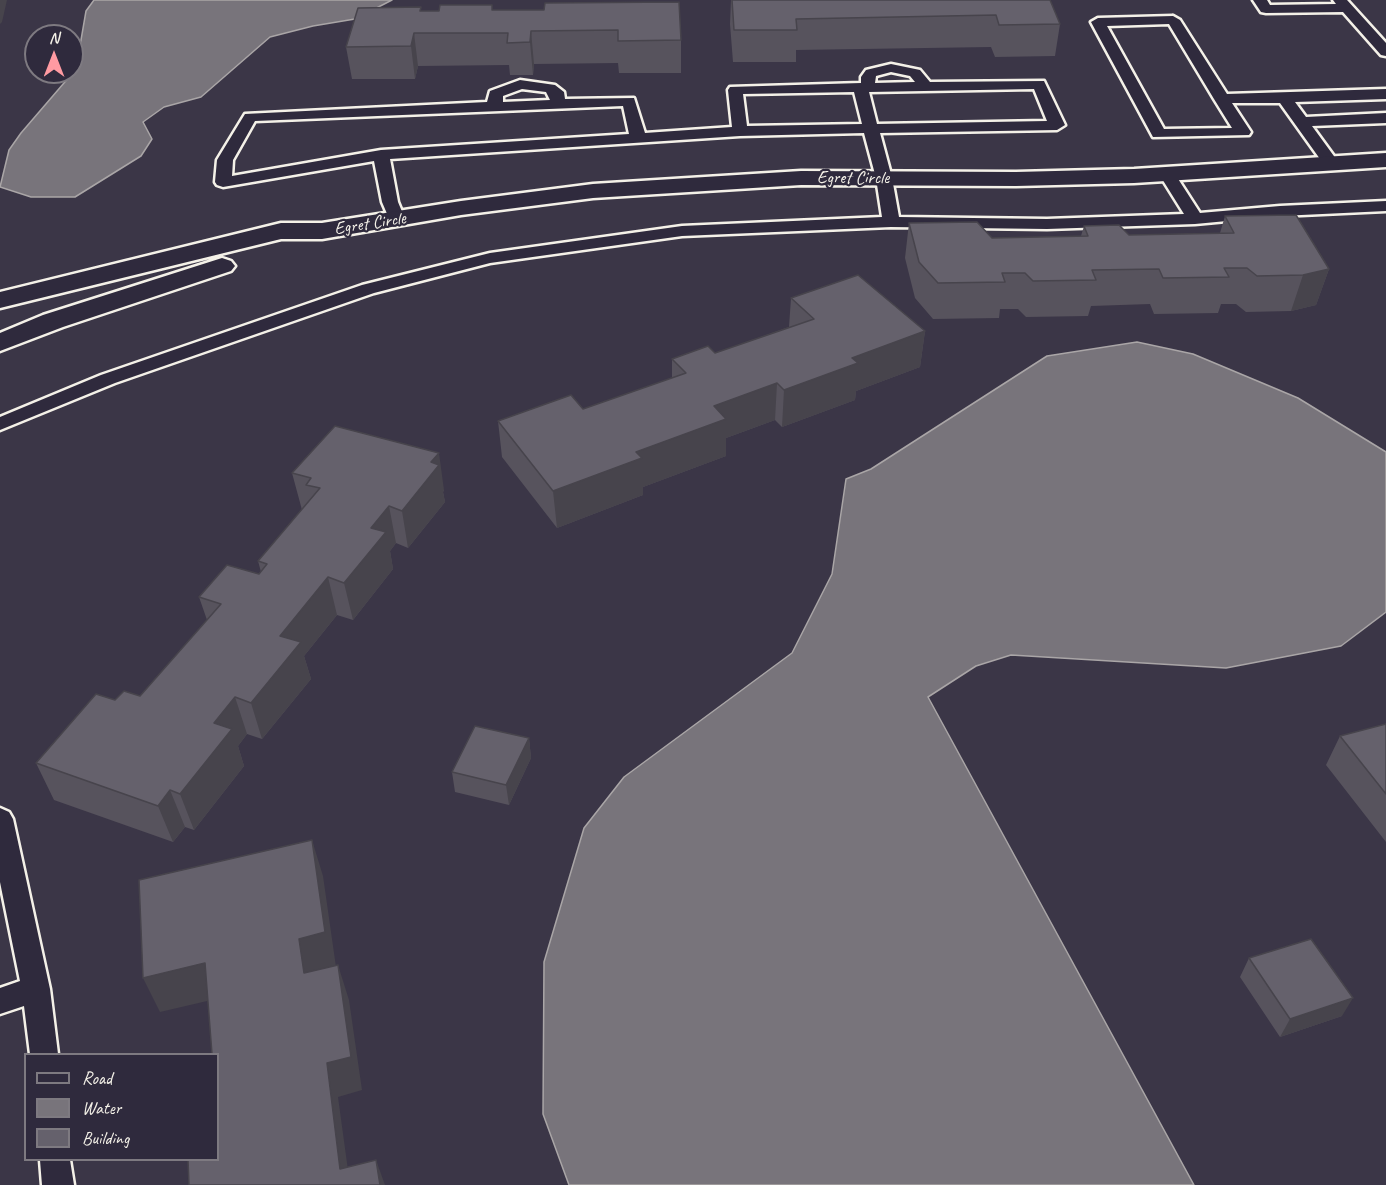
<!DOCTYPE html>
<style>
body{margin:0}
#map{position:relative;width:1386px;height:1185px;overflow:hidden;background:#3b3647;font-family:Caveat,sans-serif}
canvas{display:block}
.legend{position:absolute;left:24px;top:1053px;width:195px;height:108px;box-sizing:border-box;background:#2f2a3d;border:2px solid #7e7a81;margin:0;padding:8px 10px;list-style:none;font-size:18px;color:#f4f1e8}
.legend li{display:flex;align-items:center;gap:12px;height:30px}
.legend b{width:30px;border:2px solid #7e7a81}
.north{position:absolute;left:24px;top:24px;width:60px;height:60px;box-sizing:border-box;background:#2f2a3d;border:2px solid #7e7a81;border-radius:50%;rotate:0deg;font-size:16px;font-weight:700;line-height:24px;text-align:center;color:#f4f1e8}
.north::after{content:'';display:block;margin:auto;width:21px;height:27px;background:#ff9aa2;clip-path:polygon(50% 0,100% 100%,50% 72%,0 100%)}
</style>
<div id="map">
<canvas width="1386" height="1185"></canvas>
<ul class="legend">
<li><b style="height:8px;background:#2f2a3d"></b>Road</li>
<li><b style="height:16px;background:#78747b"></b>Water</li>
<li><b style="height:16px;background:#65616c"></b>Building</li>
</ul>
<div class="north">N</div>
</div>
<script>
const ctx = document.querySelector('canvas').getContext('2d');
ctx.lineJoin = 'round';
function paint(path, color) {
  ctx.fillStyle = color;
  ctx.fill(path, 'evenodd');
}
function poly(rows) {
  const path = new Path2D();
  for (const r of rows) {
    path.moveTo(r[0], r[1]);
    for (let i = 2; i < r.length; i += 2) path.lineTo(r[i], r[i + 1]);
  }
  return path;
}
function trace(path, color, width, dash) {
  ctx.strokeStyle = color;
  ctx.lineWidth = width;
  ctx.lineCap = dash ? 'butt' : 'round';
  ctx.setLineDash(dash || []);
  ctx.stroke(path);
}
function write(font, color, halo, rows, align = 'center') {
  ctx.font = font + ' Caveat,sans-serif';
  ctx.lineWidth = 4.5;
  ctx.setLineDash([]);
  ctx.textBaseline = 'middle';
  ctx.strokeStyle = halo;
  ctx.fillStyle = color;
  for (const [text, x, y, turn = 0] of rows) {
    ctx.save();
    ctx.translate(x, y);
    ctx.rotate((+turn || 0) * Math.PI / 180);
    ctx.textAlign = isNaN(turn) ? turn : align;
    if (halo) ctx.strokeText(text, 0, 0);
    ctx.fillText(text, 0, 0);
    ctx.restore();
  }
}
const water = poly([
 [94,0,392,0,355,19,313,26,270,37,201,97,164,107,143,122,152,139,141,156,75,197,31,197,0,187,9,150,21,133,76,69,86,11,94,0],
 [1137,342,1193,354,1298,398,1386,452,1386,612,1341,646,1226,668,1011,655,976,666,928,697,1194,1185,569,1185,543,1114,544,962,584,828,624,777,792,653,832,574,846,479,871,469,1047,356,1137,342]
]);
const service = poly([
 [1253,0,1267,0,1270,5,1336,4,1333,0,1347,0,1386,43,1386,56,1381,55,1343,12,1266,13,1261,12,1253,0],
 [1173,16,1180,20,1227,94,1386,89,1386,99,1295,102,1306,117,1386,113,1386,123,1312,126,1339,163,1331,168,1325,166,1280,103,1232,103,1251,132,1249,135,1153,137,1091,22,1098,18,1173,16],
 [1169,24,1214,99,1232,128,1164,129,1107,26,1169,24],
 [891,64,920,70,930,82,1044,81,1065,125,1057,130,880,133,892,178,899,217,1047,219,1184,214,1159,174,1167,169,1173,171,1200,213,1280,206,1386,201,1386,211,1280,216,1195,224,1047,229,891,227,682,236,490,263,374,293,115,383,0,430,0,417,101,375,362,285,490,253,682,226,882,217,876,178,864,133,740,136,390,159,398,202,405,219,397,224,391,223,382,202,374,161,223,187,217,185,215,182,217,160,245,114,487,102,490,91,520,80,555,85,564,92,565,99,634,98,645,133,732,127,728,90,730,87,861,83,861,77,866,70,891,64],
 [891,72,910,76,915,82,875,83,876,76,891,72],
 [522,89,546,92,550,100,503,102,503,96,522,89],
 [1034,89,1047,121,877,124,869,92,1034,89],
 [854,92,862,124,747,126,743,94,854,92],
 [623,106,629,134,381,150,232,176,233,160,255,121,623,106],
 [0,808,9,812,13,819,50,989,58,1054,30,1054,24,1006,0,1014,0,988,20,981,0,882,0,808],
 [40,1160,70,1160,74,1185,42,1185,40,1160]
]);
const minor = poly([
 [1386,153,1386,167,1134,183,1016,186,801,185,593,198,461,215,322,239,281,239,0,308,0,292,281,223,322,223,461,201,593,184,801,171,1016,172,1134,169,1386,153],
 [222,258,231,261,235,266,231,271,63,327,0,351,0,333,43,315,222,258]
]);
const wall = poly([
 [731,0,1050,0,1060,24,1055,56,995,57,991,47,796,50,796,62,733,62,730,24],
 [493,10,681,40,681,73,619,73,618,63,534,64,533,75,510,75,509,65,418,66,415,79,352,79,346,47,421,11],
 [1225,216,1329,269,1316,305,1291,311,1246,312,1236,304,1221,304,1218,313,1154,314,1150,304,1091,306,1088,316,1026,317,1018,309,1000,309,999,318,933,319,915,298,905,258,909,223,992,238,1081,236,1084,226,1129,235,1220,233],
 [791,298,925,331,920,367,856,391,855,400,782,427,775,420,726,438,726,456,643,487,643,495,557,528,502,457,498,421,583,409,672,378,672,359,715,353,789,327],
 [292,473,444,490,443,492,445,502,408,548,396,543,390,551,393,569,353,620,337,615,304,656,311,679,262,739,247,734,238,746,244,766,194,830,185,827,173,842,54,800,36,763,115,700,140,696,207,620,199,597,259,574,261,572,258,561,302,510],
 [1386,724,1386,842,1326,765,1340,736],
 [529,738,531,758,509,805,455,792,452,772],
 [1249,958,1342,1016,1280,1037,1240,977]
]);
const shadedWall = poly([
 [0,0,7,0,2,22,0,24],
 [531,31,534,64,533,75,530,42],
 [414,33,418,66,415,79,411,46],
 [1329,269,1316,305,1291,311,1303,275],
 [925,331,920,367,856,391,855,400,782,427,784,390,852,358],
 [777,383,775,420,726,438,726,456,643,487,643,495,557,528,553,491,636,452,714,406],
 [439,453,444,490,443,492,445,502,408,548,402,511,431,462],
 [389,506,396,543,390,551,393,569,353,620,344,583,371,528],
 [328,577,337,615,304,656,311,679,262,739,251,703,280,636],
 [235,697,247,734,238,746,244,766,194,830,180,794,214,723],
 [529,738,531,758,509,805,506,785],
 [170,790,185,827,173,842,158,806],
 [312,840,323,876,336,967,304,973,299,939],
 [205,963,220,998,160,1012,143,978],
 [338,965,349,1000,362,1090,338,1097,350,1185,340,1169,327,1063],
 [1353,998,1342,1016,1280,1037,1290,1019],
 [376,1160,385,1185,380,1185]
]);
const building = poly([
 [732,0,1050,0,1060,24,999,25,996,15,796,19,797,30,734,30,732,0],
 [679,2,681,40,618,41,618,30,531,31,530,42,507,43,508,33,414,33,411,46,346,47,358,8,421,7,420,11,439,11,440,5,492,5,492,10,544,10,545,3,679,2],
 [1296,215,1329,269,1303,275,1257,276,1247,268,1224,268,1229,277,1163,278,1159,269,1092,270,1096,280,1033,281,1025,273,1002,273,1005,282,938,283,919,262,909,223,977,222,992,238,1088,236,1084,226,1119,225,1129,235,1234,233,1225,216,1296,215],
 [858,275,925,331,852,358,858,363,784,390,777,383,714,406,726,419,636,452,642,458,553,491,498,421,571,395,583,409,686,373,672,359,708,346,715,353,814,319,791,298,858,275],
 [335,426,439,453,431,462,439,465,402,511,389,506,371,528,386,532,344,583,328,577,280,636,301,642,251,703,235,697,214,723,232,729,180,794,170,790,158,806,36,763,96,694,115,700,124,691,140,696,221,604,199,597,227,565,259,574,267,564,258,561,320,488,306,485,311,478,292,473,335,426],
 [1386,724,1386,794,1340,736,1386,724],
 [475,726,529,738,506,785,452,772,475,726],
 [312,840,325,932,299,939,304,973,338,965,351,1057,327,1063,340,1169,376,1160,380,1185,189,1185,188,1160,218,1160,218,1054,212,1054,205,963,143,978,139,880,312,840],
 [1311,939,1353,998,1290,1019,1249,958,1311,939]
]);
const farStreetnames = [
 ["Egret Circle",853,178],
 ["Egret Circle",370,224,-9]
];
paint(water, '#78747b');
trace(water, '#aaa6a7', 1.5);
trace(service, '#f4f1e8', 5);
trace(minor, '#f4f1e8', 5);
paint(service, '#2f2a3d');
paint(minor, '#2f2a3d');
paint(wall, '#57535d');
paint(shadedWall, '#47444c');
paint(building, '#65616c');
trace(building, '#47444c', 1.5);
write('18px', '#f4f1e8', '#2f2a3d', farStreetnames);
</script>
